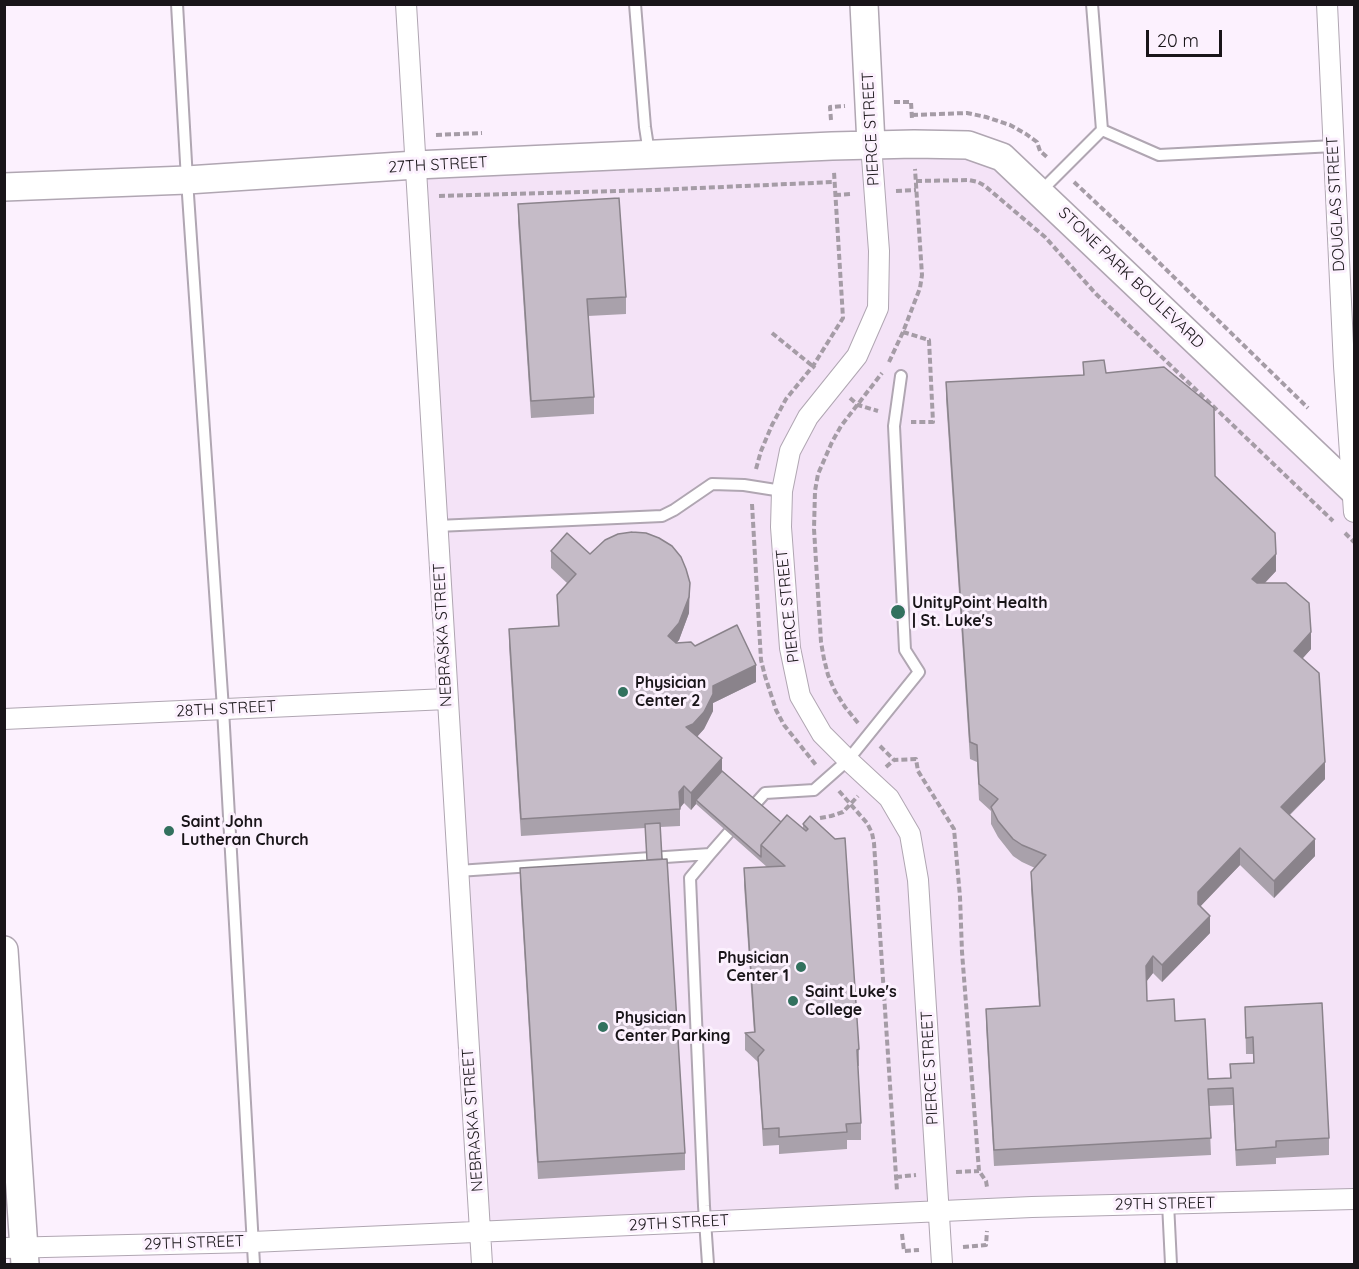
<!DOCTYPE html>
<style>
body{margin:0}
#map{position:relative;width:1359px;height:1269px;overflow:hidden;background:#fcf1fe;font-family:Quicksand,sans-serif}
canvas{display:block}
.frame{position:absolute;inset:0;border:6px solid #191519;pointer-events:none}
.scale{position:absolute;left:1146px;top:30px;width:76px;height:27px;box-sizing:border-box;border:3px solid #191519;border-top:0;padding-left:8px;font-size:18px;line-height:21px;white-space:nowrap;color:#191519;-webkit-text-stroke:4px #fcf1fe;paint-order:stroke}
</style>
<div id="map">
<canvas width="1359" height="1269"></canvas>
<div class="frame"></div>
<div class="scale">20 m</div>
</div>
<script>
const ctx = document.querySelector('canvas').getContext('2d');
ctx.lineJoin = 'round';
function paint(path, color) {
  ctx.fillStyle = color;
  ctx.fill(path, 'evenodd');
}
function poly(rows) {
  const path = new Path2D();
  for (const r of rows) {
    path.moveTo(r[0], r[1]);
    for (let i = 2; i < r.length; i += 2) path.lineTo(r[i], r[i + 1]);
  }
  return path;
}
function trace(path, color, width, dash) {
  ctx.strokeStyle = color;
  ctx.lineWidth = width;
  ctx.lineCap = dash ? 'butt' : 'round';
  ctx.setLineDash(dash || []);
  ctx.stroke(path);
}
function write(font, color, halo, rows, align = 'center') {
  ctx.font = font + ' Quicksand,sans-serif';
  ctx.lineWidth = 6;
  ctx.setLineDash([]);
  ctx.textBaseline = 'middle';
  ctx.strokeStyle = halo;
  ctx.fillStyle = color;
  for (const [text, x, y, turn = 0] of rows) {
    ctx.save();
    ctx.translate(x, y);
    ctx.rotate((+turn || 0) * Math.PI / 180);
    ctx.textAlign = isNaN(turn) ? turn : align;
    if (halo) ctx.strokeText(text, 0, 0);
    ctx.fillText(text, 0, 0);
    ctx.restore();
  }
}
const built = poly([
 [650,155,1002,157,1354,491,1354,1199,480,1232,416,165]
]);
const path = poly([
 [894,102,911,102,912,119],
 [912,115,967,113,986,117,1010,125,1026,134,1037,142,1040,151,1048,158],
 [831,120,830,107,845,106],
 [436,135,482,133],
 [916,181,969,180,978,182,985,186,1045,237,1096,294,1333,521],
 [1074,182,1141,245,1308,408],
 [896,191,916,190],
 [835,195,852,194],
 [439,196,654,190,834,182],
 [903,332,929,340,933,422,911,422],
 [772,333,815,368],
 [889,362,903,332,920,288,922,275,915,169],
 [850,398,858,405,878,411],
 [756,469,761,451,772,425,786,399,813,366,843,318,834,172],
 [752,504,760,643,761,660,765,676,776,710,784,725,816,765],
 [1345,533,1354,542],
 [858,723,845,707,835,691,828,675,824,659,821,642,814,529,815,491,818,474,832,442,841,426,882,373],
 [880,746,894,760],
 [886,767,894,760,916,759,918,771,954,829,960,897,962,952,979,1171,986,1181,987,1187],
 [839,791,867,823,872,833,874,843,897,1191],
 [820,818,831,816,843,812,858,796],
 [956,1172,979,1171],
 [896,1177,916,1175],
 [902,1234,904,1251,919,1250],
 [963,1247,986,1245,987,1231]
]);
const service = poly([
 [177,4,187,180,223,709,254,1264],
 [635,4,645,127,649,153],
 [1102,130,1159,155,1334,146],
 [1041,191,1102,130,1092,4],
 [437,526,662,516,674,510,712,484,744,485,782,491],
 [748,812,765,793,814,790,848,760,919,672,905,650,894,426,901,376],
 [458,871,710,854],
 [1168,1203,1171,1264],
 [708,1264,704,1206,690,878,710,854,737,823]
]);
const minor = poly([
 [406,4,482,1264],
 [1327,4,1344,366,1354,512],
 [871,144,879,251,878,308,857,356,808,417,790,451,782,491,781,527,790,648,800,696,822,734,848,760,889,798,910,834,918,880,942,1264],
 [4,719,447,699],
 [4,1248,252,1242,1032,1207,1354,1199]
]);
const secondary = poly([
 [864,4,871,144],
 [4,187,187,180,416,165,832,146,914,144,968,145,1002,157,1354,491],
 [4,950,25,1264]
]);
const wall = poly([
 [518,204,626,297,626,314,588,316,594,397,594,414,531,418,518,221],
 [1083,362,1106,373,1215,476,1276,571,1265,583,1311,649,1302,659,1325,779,1290,815,1315,856,1274,898,1240,865,1200,906,1210,933,1162,982,1153,973,1146,982,1147,1001,1175,1021,1208,1079,1230,1078,1230,1064,1253,1063,1253,1054,1246,1054,1245,1007,1329,1138,1329,1155,1276,1158,1276,1164,1236,1166,1233,1105,1209,1106,1211,1155,994,1166,986,1026,986,1009,1039,1006,1031,889,1031,872,1035,868,1022,862,1013,856,998,837,991,824,991,811,979,800,977,762,970,759,946,399,946,382,1083,375],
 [551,551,590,554,689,613,679,640,676,643,695,646,756,682,713,703,713,711,704,729,697,737,722,771,781,822,803,829,803,824,810,816,859,1049,859,1066,858,1066,861,1123,861,1140,847,1140,847,1149,779,1154,779,1145,763,1146,758,1062,745,1050,745,1033,754,1033,744,885,744,868,767,867,696,804,691,810,684,803,680,808,680,826,660,827,685,1153,685,1170,538,1179,520,884,520,868,647,860,645,828,521,836,509,646,509,629,558,626,557,595,567,583,551,568]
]);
const shadedWall = poly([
 [1276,554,1276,571,1252,596,1252,579],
 [690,583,689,613,679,640,668,653,668,636],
 [1311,632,1311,649,1294,668,1294,651],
 [756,665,756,682,713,703,713,711,704,729,693,741,686,727,713,686],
 [722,758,722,775,696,800,696,804,691,810,691,793],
 [1325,762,1325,779,1281,823,1281,807],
 [684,786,684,803,679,809,679,792],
 [1315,839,1315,856,1274,898,1274,881],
 [1240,848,1240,865,1198,909,1198,892],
 [1210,916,1210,933,1162,982,1162,965],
 [1153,956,1153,973,1146,982,1146,966]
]);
const building = poly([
 [619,198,626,297,587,299,594,397,531,401,518,204,619,198],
 [1104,360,1106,373,1164,367,1214,408,1215,476,1275,533,1276,554,1252,579,1257,583,1286,583,1309,603,1311,632,1294,651,1319,673,1325,762,1281,807,1315,839,1274,881,1240,848,1198,892,1198,904,1210,916,1162,965,1153,956,1146,966,1147,1001,1174,999,1175,1021,1205,1019,1208,1079,1231,1078,1230,1064,1254,1063,1253,1037,1246,1038,1245,1007,1322,1003,1329,1138,1276,1141,1276,1147,1236,1150,1233,1088,1208,1089,1211,1138,994,1150,986,1009,1040,1006,1031,872,1046,855,1022,845,1013,839,998,821,991,807,998,799,979,784,977,745,970,742,946,382,1084,375,1083,362,1104,360],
 [632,532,646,533,659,538,672,546,681,557,686,569,690,583,689,597,679,623,668,636,676,643,691,642,695,646,737,625,756,665,713,686,713,694,704,712,693,724,686,727,722,758,691,793,684,786,679,792,680,809,521,819,509,629,559,626,557,595,576,574,551,551,567,533,590,554,605,540,618,534,632,532],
 [722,771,781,822,761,845,761,857,696,800,722,771],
 [787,815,806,831,808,829,803,824,810,816,835,839,845,838,859,1049,857,1050,861,1123,846,1124,847,1132,779,1137,779,1128,763,1129,758,1057,764,1050,745,1033,755,1032,744,868,785,866,761,845,787,815],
 [660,823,662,859,647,860,645,824,660,823],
 [667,859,685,1153,538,1162,520,868,667,859]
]);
const markers = [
 [898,612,8,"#32715e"],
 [623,692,6,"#32715e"],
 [169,831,6,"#32715e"],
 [801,967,6,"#32715e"],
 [793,1001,6,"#32715e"],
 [603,1027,6,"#32715e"]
];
const streetNames = [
 ["PIERCE STREET",871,129,-93],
 ["27TH STREET",438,165,-3],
 ["DOUGLAS STREET",1336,204,-93],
 ["STONE PARK BOULEVARD",1131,278,44],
 ["PIERCE STREET",788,606,-96],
 ["NEBRASKA STREET",443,635,-93],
 ["28TH STREET",226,709,-3],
 ["PIERCE STREET",930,1068,-93],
 ["NEBRASKA STREET",473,1120,-94],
 ["29TH STREET",1165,1204,-1],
 ["29TH STREET",679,1223,-3],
 ["29TH STREET",194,1243,-2]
];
const poiNames = [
 ["UnityPoint Health",912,603],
 ["| St. Luke's",912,621],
 ["Physician",635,683],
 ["Center 2",635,701],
 ["Saint John",181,822],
 ["Lutheran Church",181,840],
 ["Physician",789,958,"right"],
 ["Center 1",789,976,"right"],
 ["Saint Luke's",805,992],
 ["College",805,1010],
 ["Physician",615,1018],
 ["Center Parking",615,1036]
];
paint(built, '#f4e3f7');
trace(service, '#b0a6b2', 14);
trace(minor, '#b0a6b2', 22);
trace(secondary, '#b0a6b2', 30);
trace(path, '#a59ca6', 4, [6, 3]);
trace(service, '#fff', 10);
trace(minor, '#fff', 20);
trace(secondary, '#fff', 27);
paint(wall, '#a9a1ab');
paint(shadedWall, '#8a838b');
paint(building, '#c5bbc7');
trace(building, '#8a838b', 1.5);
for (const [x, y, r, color] of markers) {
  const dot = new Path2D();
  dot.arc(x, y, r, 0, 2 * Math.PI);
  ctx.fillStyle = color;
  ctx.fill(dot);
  trace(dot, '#fcf1fe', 2);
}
write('16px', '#191519', '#fcf1fe', streetNames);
write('bold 16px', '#191519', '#fcf1fe', poiNames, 'left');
</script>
